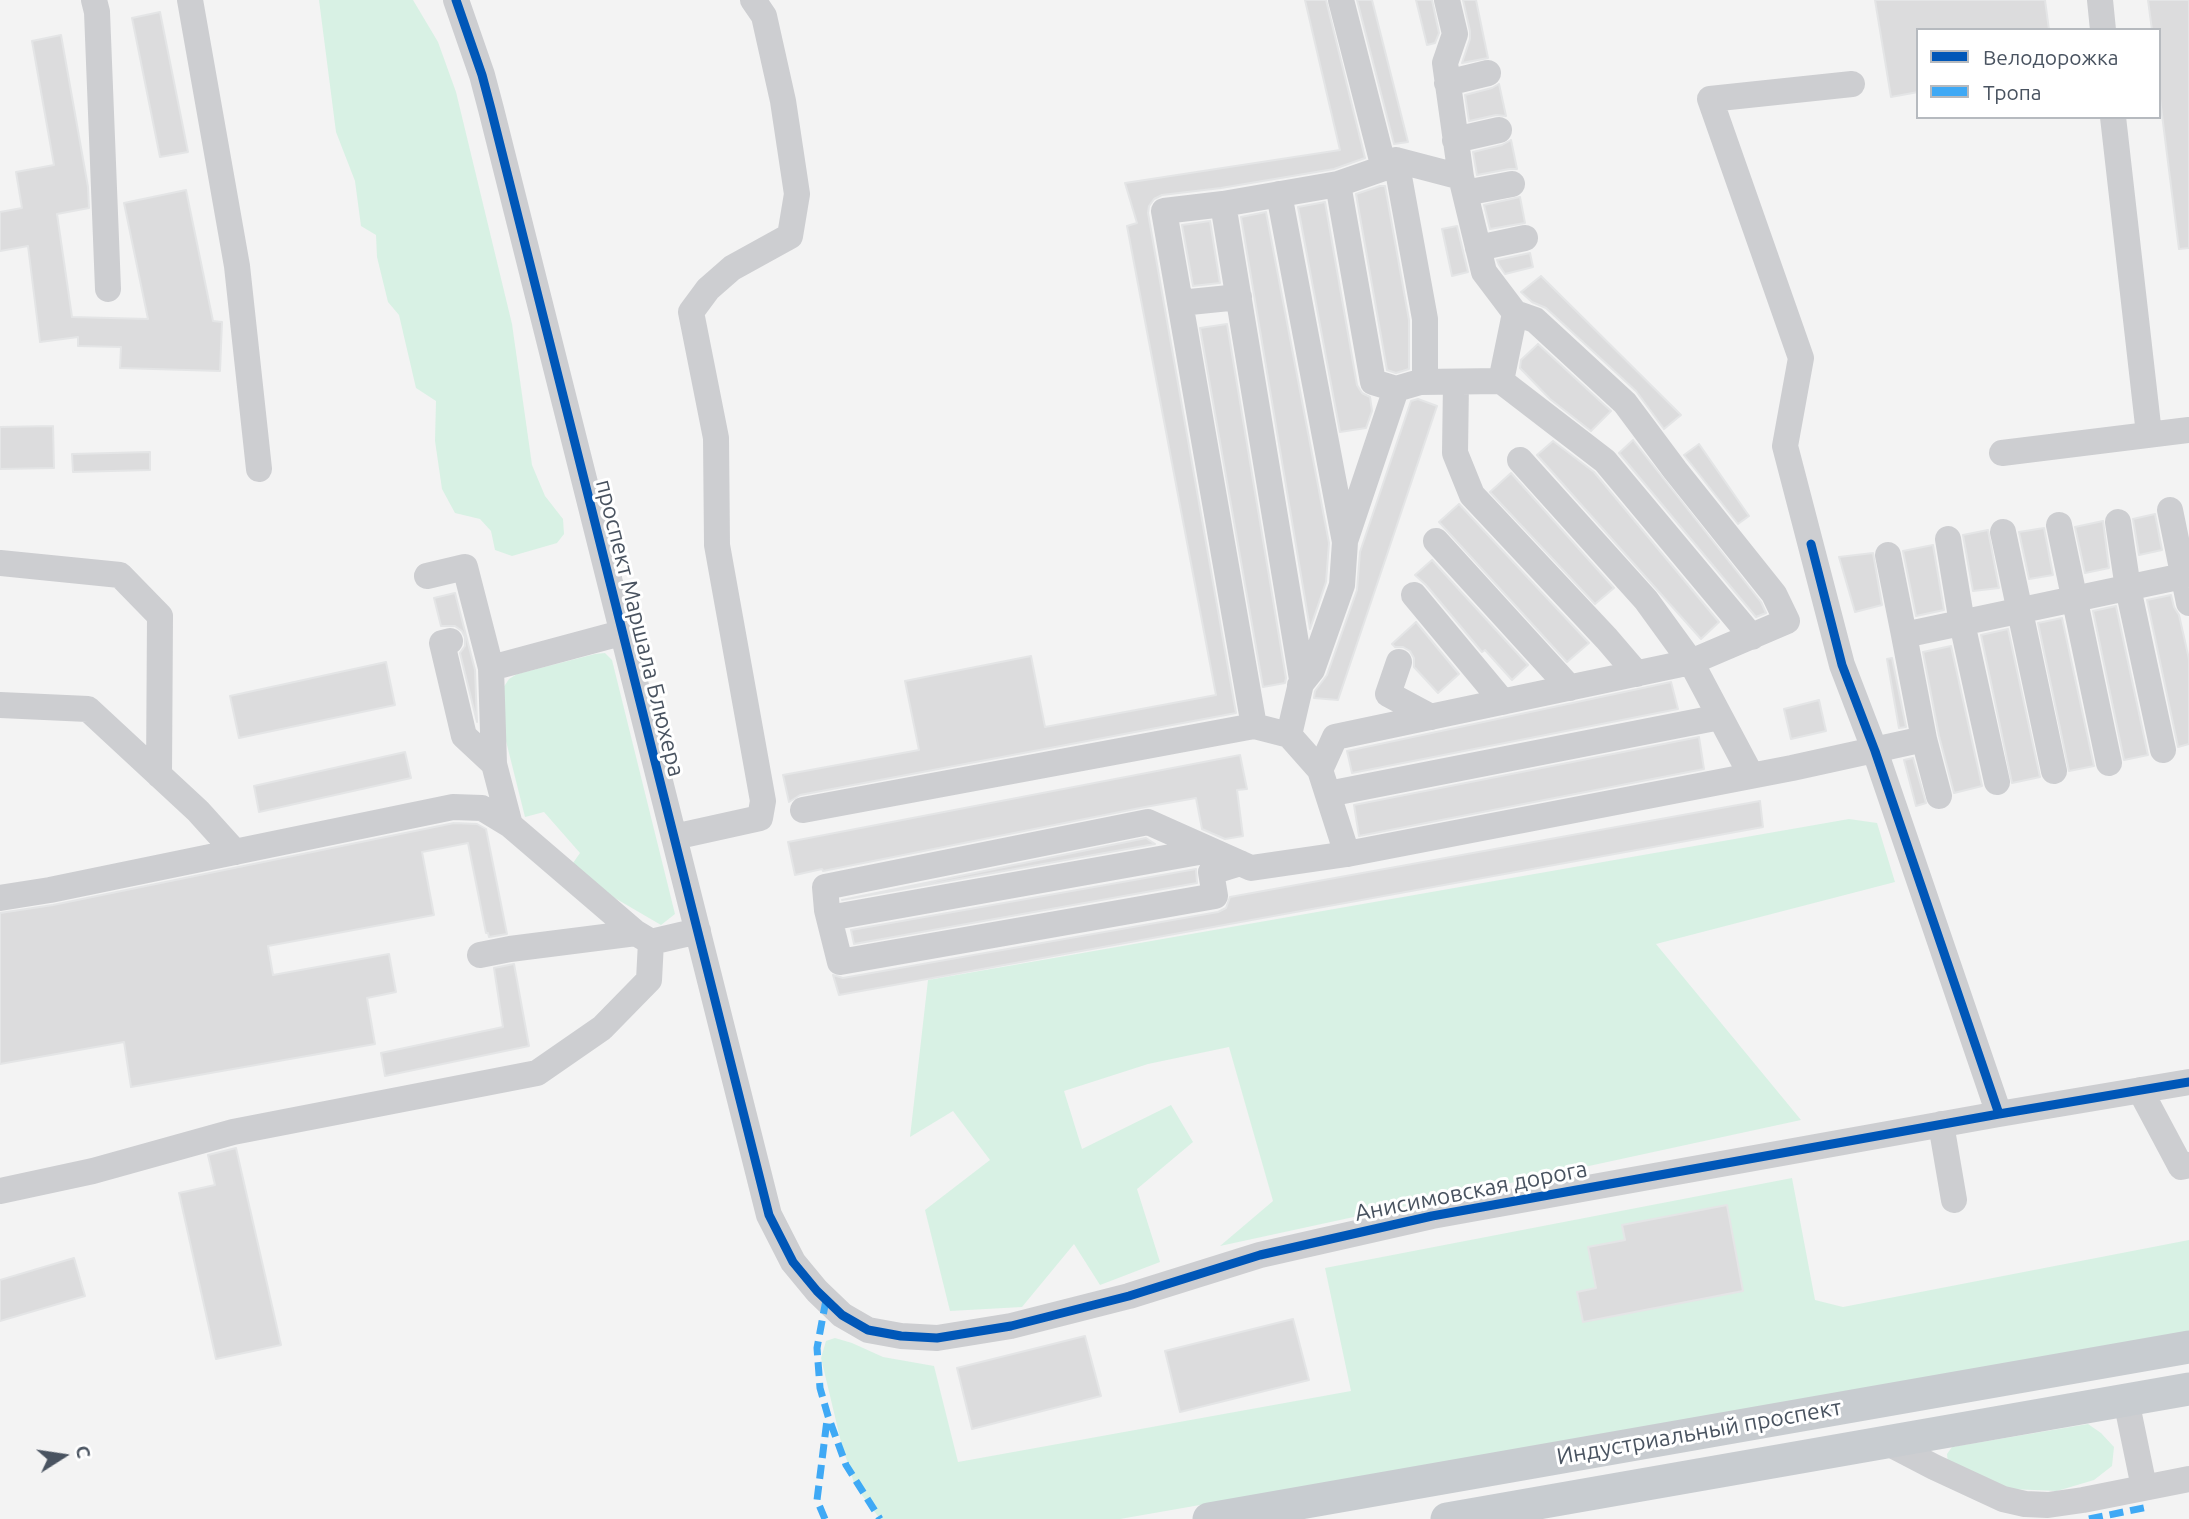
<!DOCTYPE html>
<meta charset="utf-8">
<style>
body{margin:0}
#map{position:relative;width:2189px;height:1519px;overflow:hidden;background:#f3f3f3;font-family:Ubuntu,sans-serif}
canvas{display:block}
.legend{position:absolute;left:1916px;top:28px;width:245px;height:91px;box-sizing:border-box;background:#fff;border:2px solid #b6babf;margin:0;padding:9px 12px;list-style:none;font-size:21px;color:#495360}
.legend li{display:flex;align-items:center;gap:14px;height:35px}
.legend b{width:35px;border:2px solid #b6babf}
.north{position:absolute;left:28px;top:1421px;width:70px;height:70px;-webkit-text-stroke:5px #fff;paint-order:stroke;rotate:78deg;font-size:19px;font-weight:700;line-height:28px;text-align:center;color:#495360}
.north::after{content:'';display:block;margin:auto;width:24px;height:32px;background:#495360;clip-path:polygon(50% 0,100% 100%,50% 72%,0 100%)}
</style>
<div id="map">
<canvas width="2189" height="1519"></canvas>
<ul class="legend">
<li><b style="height:9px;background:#0057b8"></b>Велодорожка</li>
<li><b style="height:9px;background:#3fa9f5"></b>Тропа</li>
</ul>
<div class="north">С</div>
</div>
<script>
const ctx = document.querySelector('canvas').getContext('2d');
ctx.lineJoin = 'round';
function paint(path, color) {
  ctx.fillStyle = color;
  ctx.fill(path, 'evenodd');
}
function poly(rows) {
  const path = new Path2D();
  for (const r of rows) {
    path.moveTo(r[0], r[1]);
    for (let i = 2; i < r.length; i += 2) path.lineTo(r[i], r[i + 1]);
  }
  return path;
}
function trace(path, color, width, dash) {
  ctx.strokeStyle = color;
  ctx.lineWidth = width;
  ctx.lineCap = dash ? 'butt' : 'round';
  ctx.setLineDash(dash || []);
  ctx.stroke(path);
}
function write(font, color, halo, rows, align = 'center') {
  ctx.font = font + ' Ubuntu,sans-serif';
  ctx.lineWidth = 6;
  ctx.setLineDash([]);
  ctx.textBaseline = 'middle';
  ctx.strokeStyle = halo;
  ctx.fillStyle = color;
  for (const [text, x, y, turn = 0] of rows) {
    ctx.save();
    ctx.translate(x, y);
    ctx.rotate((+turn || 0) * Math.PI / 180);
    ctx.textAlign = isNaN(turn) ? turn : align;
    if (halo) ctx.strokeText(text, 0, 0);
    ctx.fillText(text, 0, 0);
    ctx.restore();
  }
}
const green = poly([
 [319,0,413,0,438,42,456,92,512,324,532,465,545,496,563,519,564,534,557,543,512,556,495,550,491,531,480,519,455,513,442,489,435,441,436,401,416,388,399,315,388,302,377,257,376,235,361,226,355,181,336,132],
 [605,653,612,660,675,914,661,925,613,897,573,863,580,853,544,812,525,817,502,725,503,688,509,679,517,674,595,654],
 [1849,819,1877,823,1895,882,1656,944,1801,1120,1220,1246,1273,1201,1229,1047,1148,1064,1064,1091,1082,1149,1171,1105,1193,1142,1137,1189,1160,1262,1100,1285,1074,1244,1022,1307,950,1311,925,1210,990,1160,953,1111,910,1137,928,980],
 [1792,1178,1815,1300,1843,1307,2189,1240,2189,1332,1120,1519,880,1519,855,1486,841,1442,821,1358,826,1341,835,1338,852,1343,883,1357,934,1366,958,1462,1351,1391,1325,1268],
 [2088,1424,2101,1433,2114,1447,2112,1466,2094,1480,2057,1491,2011,1489,1948,1464,1947,1454,1952,1447]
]);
const building = poly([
 [1305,0,1326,0,1365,158,1334,169,1221,188,1162,195,1154,199,1149,206,1148,213,1236,713,800,795,789,802,783,775,919,750,905,681,1031,656,1045,727,1216,695,1127,226,1137,223,1125,183,1340,150,1305,0],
 [1357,0,1372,0,1408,142,1394,144,1357,0],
 [1416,0,1432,0,1439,33,1435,43,1427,45,1416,0],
 [1463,0,1476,0,1488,58,1462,63,1470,39,1470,31,1463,0],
 [1875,0,2045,0,2049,30,1918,30,1918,92,1891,97,1875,0],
 [2148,0,2189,0,2189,248,2179,249,2159,91,2159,30,2152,30,2148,0],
 [160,12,188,152,160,157,132,18,160,12],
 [61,35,88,187,89,208,57,214,72,317,148,319,124,203,186,190,213,321,222,322,220,371,120,368,121,347,78,346,78,337,40,342,28,246,0,251,0,212,22,208,16,172,54,165,32,41,61,35],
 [1499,84,1506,116,1496,115,1469,121,1465,95,1492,88,1499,84],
 [1511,140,1517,169,1509,169,1477,175,1473,152,1502,145,1511,140],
 [1380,186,1385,186,1409,320,1409,369,1396,373,1387,370,1356,194,1380,186],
 [1520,197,1525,223,1490,229,1484,205,1520,197],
 [1325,202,1357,385,1362,393,1370,397,1372,411,1366,428,1340,432,1298,207,1325,202],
 [1266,212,1329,543,1326,582,1310,629,1241,217,1266,212],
 [1210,221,1220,283,1193,286,1182,225,1210,221],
 [1457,226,1468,272,1452,276,1442,229,1457,226],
 [1530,253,1533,267,1505,274,1499,265,1497,260,1530,253],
 [1541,276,1681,415,1664,429,1636,391,1546,308,1532,302,1521,292,1541,276],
 [1227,324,1286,678,1285,683,1263,687,1200,328,1227,324],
 [1538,344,1611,411,1591,431,1550,399,1520,368,1521,360,1538,344],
 [1418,399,1437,406,1338,700,1314,698,1315,691,1327,675,1357,590,1360,552,1411,401,1418,399],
 [53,426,54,468,0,469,0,427,53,426],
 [1633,440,1761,602,1766,613,1756,617,1619,453,1633,440],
 [1553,441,1594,472,1719,622,1701,639,1537,455,1553,441],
 [1699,444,1749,516,1738,524,1684,455,1699,444],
 [150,452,150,470,73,472,72,454,150,452],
 [1511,473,1614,588,1595,604,1490,492,1511,473],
 [1459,504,1589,643,1567,662,1439,522,1459,504],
 [2155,514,2162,550,2139,555,2133,519,2155,514],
 [2103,521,2109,568,2085,573,2075,527,2103,521],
 [2044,528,2053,575,2029,579,2019,532,2044,528],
 [1988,530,1999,588,1973,591,1963,535,1988,530],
 [1933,545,1944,610,1916,616,1903,551,1933,545],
 [1873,553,1882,605,1855,612,1839,557,1873,553],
 [1432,560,1528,665,1512,680,1485,650,1482,652,1426,585,1415,575,1432,560],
 [455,593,475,670,477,722,460,653,465,646,465,637,462,631,455,626,441,626,434,598,455,593],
 [2171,595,2174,607,2179,615,2189,659,2189,744,2178,747,2147,600,2171,595],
 [2116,606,2148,755,2124,760,2093,611,2116,606],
 [2062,618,2094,766,2069,771,2038,623,2062,618],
 [1416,622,1459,674,1438,693,1414,667,1414,658,1410,651,1403,647,1395,647,1392,644,1416,622],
 [2008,629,2040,777,2012,783,1981,635,2008,629],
 [1951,646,1982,786,1954,793,1939,736,1923,652,1951,646],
 [1892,658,1906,727,1899,728,1887,659,1892,658],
 [386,662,395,705,239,738,230,696,386,662],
 [1671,682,1678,709,1352,773,1347,751,1671,682],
 [1819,700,1826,731,1791,739,1784,709,1819,700],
 [1699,737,1704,769,1359,836,1354,805,1699,737],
 [405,752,411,778,259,812,254,786,405,752],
 [1240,755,1247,789,1237,790,1243,836,1225,839,1202,829,1196,798,1145,807,823,871,822,869,795,875,788,842,1240,755],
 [1913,758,1926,803,1916,806,1904,760,1913,758],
 [1760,801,1763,827,839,995,833,975,843,978,1218,912,1226,908,1230,897,1760,801],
 [454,823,477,824,486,829,507,934,489,937,488,933,486,933,468,843,422,852,434,915,268,946,273,975,389,954,396,992,367,998,375,1044,131,1087,124,1042,0,1064,0,913,53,905,454,823],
 [1146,838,1155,844,842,900,1146,838],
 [1196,869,1197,883,854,944,851,930,1196,869],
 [514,964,529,1046,385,1076,381,1053,503,1027,494,968,514,964],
 [236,1148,281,1345,216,1359,179,1193,215,1185,208,1155,236,1148],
 [1727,1205,1743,1291,1583,1322,1577,1292,1596,1288,1588,1247,1625,1240,1622,1225,1727,1205],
 [74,1258,85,1296,0,1321,0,1280,74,1258],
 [1293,1319,1309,1380,1180,1412,1165,1351,1293,1319],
 [1085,1336,1101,1396,972,1429,957,1368,1085,1336]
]);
const minor = poly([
 [94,0,97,12,108,289],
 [190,0,237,266,259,469],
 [456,0,482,75,491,109,769,1215,793,1262,817,1291,842,1315,868,1330,901,1336,937,1338,1011,1326,1129,1296,1260,1255,1432,1216,1999,1114,2189,1082],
 [1447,0,1455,34,1445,63,1461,177,1484,272,1515,313],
 [2100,0,2103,30],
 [1447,83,1488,73],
 [1852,84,1710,99,1801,358,1785,446,1842,665,1875,751,1999,1114],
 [2113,117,2149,434],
 [1455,140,1499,130],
 [1396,160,1425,319,1425,382],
 [1384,168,1396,160,1461,177],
 [1338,184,1384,168,1341,0],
 [1465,193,1512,184],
 [1279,194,1345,542,1342,585,1312,670,1300,685],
 [1223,204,1338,184,1373,382,1396,389,1420,382,1501,381,1605,461,1752,637],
 [1478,248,1525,238],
 [1180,303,1239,297],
 [1501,381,1515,313,1535,320,1625,403,1675,470,1774,594,1787,621,1691,662,1646,600,1520,460],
 [1456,382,1455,453,1472,495,1607,639,1637,674],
 [2002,453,2189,430],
 [2170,510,2189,603],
 [2118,522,2128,588,2163,750],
 [2059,525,2109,763],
 [2003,532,2054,771],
 [1346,538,1396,389],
 [1948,539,1962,623,1997,782],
 [1436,541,1570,688],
 [1888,555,1904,635],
 [0,563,120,575,160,616,159,775],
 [427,576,465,567,491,668],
 [1414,595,1503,702],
 [450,641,442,643,464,736,494,764],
 [1399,662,1388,694,1431,717],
 [0,705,88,709,198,811,235,852],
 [1289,735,1254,726,1164,211,1223,204,1302,679,1289,735,1320,770,1347,854],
 [1320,770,1335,737,1691,662,1751,775],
 [1328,794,1720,717],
 [1939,796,1924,739,1904,635,2183,576],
 [803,810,1254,726],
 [510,825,494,764,491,668,621,633],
 [674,837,760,818,763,801,717,545,716,438,691,312,708,289,732,268,790,236,797,194,783,101,764,16,753,0],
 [1240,863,1211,872,1215,896,840,962,827,910,825,887,1148,822,1251,868,1347,854,1792,768,1924,739],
 [0,898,50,890,453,807,482,808,510,825,636,933,651,942,698,931],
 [829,918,1210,850],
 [480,955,510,949,636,933],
 [2140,1090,2181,1167,2189,1165],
 [1941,1124,1954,1200],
 [0,1191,93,1171,233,1132,537,1073,602,1028,649,980,651,942],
 [2126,1400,2144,1487],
 [1886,1442,1934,1467,2003,1499,2025,1504,2048,1505,2083,1500,2189,1479]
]);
const major = poly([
 [1209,1519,2189,1347],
 [1447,1519,2189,1389]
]);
const quiet = poly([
 [826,1300,817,1348,820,1388,828,1416,846,1465,880,1519],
 [825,1519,817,1500,827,1420],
 [2089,1519,2148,1507]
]);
const cycleway = poly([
 [456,0,482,75,491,109,769,1215,793,1262,817,1291,842,1315,868,1330,901,1336,937,1338,1011,1326,1129,1296,1260,1255,1432,1216,1999,1114,2189,1082],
 [1811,544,1842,665,1875,751,1999,1114]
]);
const streetNames = [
 ["проспект Маршала Блюхера",640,628,76],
 ["Анисимовская дорога",1471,1191,-11],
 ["Индустриальный проспект",1699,1432,-10]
];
paint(green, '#d8f1e4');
paint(building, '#dcdcdd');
trace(building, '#e4e5e6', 2);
trace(minor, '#cdced1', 26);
trace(major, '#c8ccd0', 33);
trace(quiet, '#3fa9f5', 7, [14, 7]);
trace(cycleway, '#0057b8', 9);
write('23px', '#495360', '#fff', streetNames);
</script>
